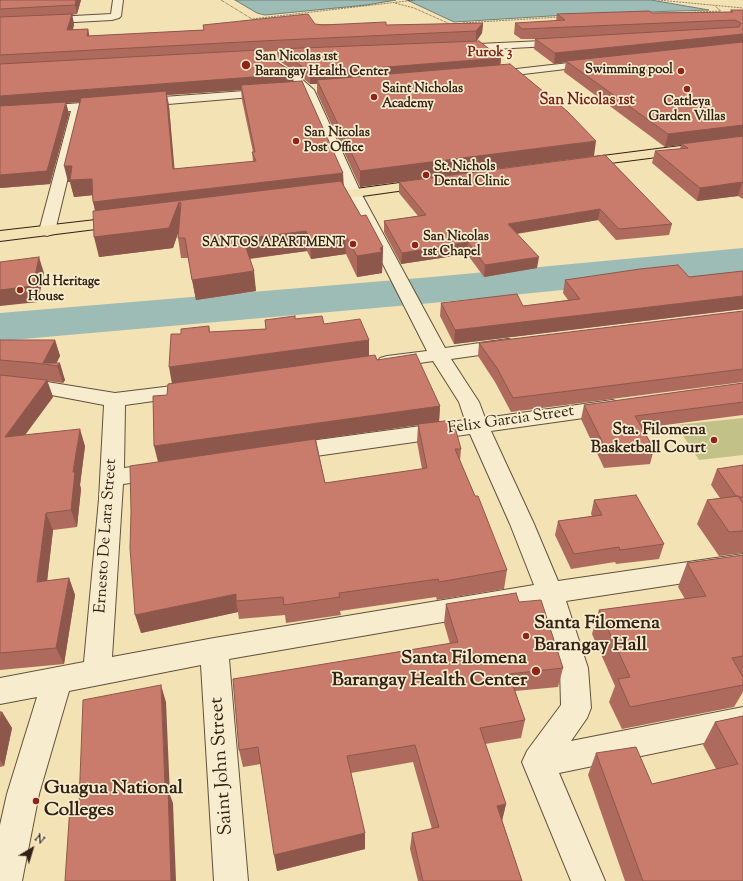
<!DOCTYPE html>
<style>
body{margin:0}
#map{position:relative;width:743px;height:881px;overflow:hidden;background:#f3e2b4;font-family:"Sorts Mill Goudy",serif}
canvas{display:block}
.north{position:absolute;left:12px;top:829px;width:40px;height:40px;-webkit-text-stroke:3px #f7ecce;paint-order:stroke;rotate:38deg;font-size:11px;font-weight:700;line-height:16px;text-align:center;color:#322114}
.north::after{content:'';display:block;margin:auto;width:14px;height:18px;background:#322114;clip-path:polygon(50% 0,100% 100%,50% 72%,0 100%)}
</style>
<div id="map">
<canvas width="743" height="881"></canvas>
<div class="north">N</div>
</div>
<script>
const ctx = document.querySelector('canvas').getContext('2d');
ctx.lineJoin = 'round';
function paint(path, color) {
  ctx.fillStyle = color;
  ctx.fill(path, 'evenodd');
}
function poly(rows) {
  const path = new Path2D();
  for (const r of rows) {
    path.moveTo(r[0], r[1]);
    for (let i = 2; i < r.length; i += 2) path.lineTo(r[i], r[i + 1]);
  }
  return path;
}
function trace(path, color, width, dash) {
  ctx.strokeStyle = color;
  ctx.lineWidth = width;
  ctx.lineCap = dash ? 'butt' : 'round';
  ctx.setLineDash(dash || []);
  ctx.stroke(path);
}
function write(font, color, halo, rows, align = 'center') {
  ctx.font = font + ' "Sorts Mill Goudy",serif';
  ctx.lineWidth = 3.5;
  ctx.setLineDash([]);
  ctx.textBaseline = 'middle';
  ctx.strokeStyle = halo;
  ctx.fillStyle = color;
  for (const [text, x, y, turn = 0] of rows) {
    ctx.save();
    ctx.translate(x, y);
    ctx.rotate((+turn || 0) * Math.PI / 180);
    ctx.textAlign = isNaN(turn) ? turn : align;
    if (halo) ctx.strokeText(text, 0, 0);
    ctx.fillText(text, 0, 0);
    ctx.restore();
  }
}
const green = poly([
 [743,418,743,455,699,460,676,425]
]);
const water = poly([
 [235,0,396,0,366,5,265,15,257,13,235,0],
 [407,0,651,0,709,10,582,14,454,22,407,0]
]);
const river = poly([
 [743,248,743,272,432,303,0,341,0,313,432,277,743,248]
]);
const path = poly([
 [221,0,252,19,415,0],
 [658,0,743,8],
 [395,3,414,8,450,24],
 [673,13,721,11,715,6],
 [463,23,560,17]
]);
const minor = poly([
 [113,0,123,0,121,16,119,18,112,20,0,26,0,20,111,14,113,0],
 [564,40,568,41,569,43,568,45,457,51,452,48,457,45,564,40],
 [269,58,296,74,314,90,361,193,445,348,508,339,515,341,518,345,515,349,508,351,451,359,479,402,485,418,612,400,619,402,623,407,619,412,612,414,491,431,534,524,558,581,743,554,743,574,566,601,588,668,591,708,587,718,571,741,743,707,743,735,559,773,605,881,571,881,522,762,527,751,561,705,560,668,541,605,229,659,248,881,214,881,201,665,69,691,39,794,22,881,0,881,0,825,7,794,37,697,0,704,0,678,84,662,99,499,104,405,41,393,0,390,0,378,41,381,115,393,197,383,204,384,207,389,204,394,197,395,125,405,124,468,161,463,169,465,172,471,169,477,161,479,123,484,112,657,214,638,534,585,510,524,470,434,288,460,280,457,277,452,280,447,288,444,465,420,459,402,433,361,387,368,380,366,377,362,380,358,387,356,427,351,347,193,303,92,288,78,265,63,264,61,265,59,269,58],
 [595,60,599,61,600,63,599,65,490,78,484,75,490,72,595,60],
 [272,89,276,91,278,93,276,95,84,111,55,231,53,234,47,236,41,234,39,231,71,111,0,117,0,109,272,89]
]);
const major = poly([
 [743,138,743,146,579,167,574,166,572,163,574,160,579,159,743,138],
 [429,179,434,180,436,183,434,186,319,202,314,201,312,198,314,195,319,194,429,179],
 [122,217,128,219,130,222,128,225,0,241,0,231,122,217]
]);
const wall = poly([
 [0,0,81,0,77,14,72,15,74,24,73,30,88,29,89,36,315,24,386,25,483,23,482,33,476,41,501,58,500,65,594,156,360,187,317,93,317,84,310,84,297,73,278,60,277,51,261,52,293,81,343,173,343,185,361,216,383,247,382,273,357,277,346,254,311,259,307,251,250,259,256,291,196,300,188,258,181,258,178,238,178,232,173,248,99,257,95,211,92,195,74,197,70,182,68,182,80,102,66,103,69,114,50,184,0,188],
 [241,90,242,100,253,152,252,152,253,162,174,169,169,106,167,95],
 [731,10,743,10,743,199,738,196,697,201,652,163,655,151,680,149,681,145,665,147,564,72,566,62,554,64,534,49,535,39,521,39,514,34,515,23,556,21,557,14,730,12],
 [605,155,672,224,669,235,616,240,598,220,517,234,537,268,484,277,467,254,401,264,384,232,384,221,418,216,399,193,399,182],
 [743,271,743,309,454,344,440,316,441,303,523,306,568,300,563,293,565,280,689,277],
 [743,311,743,382,511,412,495,382,478,356,479,343],
 [295,319,324,324,369,340,369,356,377,360,440,406,439,422,461,449,460,461,507,570,504,589,437,600,436,597,340,611,341,615,286,623,285,615,239,619,238,612,141,633,183,458,167,395,172,383,181,334,209,326,210,332,266,329,265,320],
 [418,425,417,442,422,469,325,483,316,439],
 [0,340,55,340,60,356,56,363,65,380,63,383,47,381,53,397,25,435,85,446,80,485,81,489,77,527,53,530,47,581,69,578,75,595,64,664,0,670],
 [743,383,743,415,642,428,654,449,650,464,604,468,581,419,584,405],
 [743,465,743,553,719,556,697,524,707,500,720,498,711,485,717,469],
 [594,500,664,544,659,559,616,564,615,562,571,569,555,535,558,521,592,516,591,514],
 [743,555,743,692,734,707,622,729,609,702,615,686,592,634,599,610,685,599,678,587,687,563],
 [519,602,563,668,558,687,515,691,525,720,521,738,485,744,506,804,502,820,522,881,418,881,410,849,412,833,432,829,413,762,351,773,365,849,277,871,261,764,243,767,239,750,450,644,444,623,446,604],
 [0,712,2,712,12,728,4,766,0,767],
 [743,716,743,881,625,881,588,775,596,753,652,784,716,769,703,745,715,722]
]);
const shadedWall = poly([
 [76,0,81,0,77,14,75,5],
 [72,14,74,24,70,40,67,30],
 [483,23,482,33,476,42,476,31],
 [88,29,90,39,87,36],
 [743,34,743,44,566,61,566,62,554,64,555,53],
 [501,58,500,70,317,80,317,84,310,84,310,73],
 [293,74,294,86,241,85,241,90,167,95,169,106,176,185,173,169,167,95,66,103,69,114,50,184,0,188,0,96],
 [743,125,743,137,681,144,681,145,665,147,668,134],
 [596,141,594,156,360,187,360,171],
 [64,166,72,166,92,179,96,195,74,197,70,182,68,182],
 [343,173,344,189,181,203,179,202,182,222,173,248,99,257,94,237,97,218,93,202],
 [742,182,738,196,697,201,700,188],
 [600,209,598,220,507,235,508,224],
 [306,231,307,251,245,259,243,239],
 [345,234,346,254,311,259,310,239],
 [468,242,467,254,401,264,402,253],
 [383,247,382,273,357,277,357,256,380,248],
 [39,257,44,273,38,302,0,306,0,290],
 [539,257,537,268,484,277,485,265],
 [254,271,256,291,196,300,192,280],
 [743,296,743,309,454,344,455,330],
 [55,340,60,356,55,366,43,363],
 [369,340,369,356,172,384,169,367],
 [60,363,65,380,63,383,57,366],
 [47,380,53,397,11,454,5,437],
 [440,406,439,422,158,462,154,446],
 [80,429,85,446,80,485,81,489,77,527,71,510,73,472],
 [46,513,53,530,45,599,37,582],
 [69,578,75,595,64,664,56,648],
 [236,594,236,601,238,612,141,633,135,615],
 [161,685,166,702,170,795,173,803,176,881,171,881,165,788],
 [2,712,12,728,4,766,0,760,0,723],
 [506,804,502,821,497,806],
 [365,833,365,849,277,871,274,855]
]);
const building = poly([
 [0,0,76,0,75,5,0,9,0,0],
 [731,10,743,10,743,34,555,53,535,39,739,27,741,23,735,20,522,29,515,23,565,20,557,14,649,11,652,13,733,12,731,10],
 [72,14,67,30,88,29,87,36,204,30,203,25,308,14,315,24,323,25,386,22,386,25,483,23,476,31,261,41,0,55,0,17,72,14],
 [479,41,501,58,310,73,296,62,277,49,479,41],
 [743,42,743,125,668,134,566,61,743,42],
 [259,50,286,68,293,74,0,96,0,64,259,50],
 [510,64,567,111,596,141,360,171,317,80,510,64],
 [302,81,343,173,93,202,92,179,70,180,72,166,64,166,81,98,166,91,173,169,256,161,252,152,255,152,241,85,302,81],
 [66,102,47,171,0,175,0,106,66,102],
 [743,136,743,183,742,182,700,188,655,151,688,148,681,144,743,136],
 [605,155,672,224,619,229,600,209,508,224,539,257,485,265,468,242,402,253,384,221,426,215,399,182,605,155],
 [341,181,361,216,366,215,383,247,380,248,382,252,357,256,345,234,310,239,306,231,243,239,254,271,192,280,185,238,178,238,181,203,179,202,169,228,94,237,93,211,341,181],
 [39,257,33,286,0,290,0,262,39,257],
 [678,265,689,277,743,271,743,296,455,330,441,303,517,294,523,306,580,299,565,280,640,269,678,265],
 [743,311,743,369,513,398,497,368,479,343,743,311],
 [295,316,295,319,322,316,324,324,360,319,369,340,169,367,171,334,181,334,181,329,209,326,209,332,266,329,265,320,295,316],
 [0,340,55,340,43,363,60,363,57,366,36,363,0,360,0,340],
 [416,354,440,406,154,446,153,396,167,395,168,384,375,355,377,360,416,354],
 [0,375,47,380,5,437,80,429,73,472,75,472,71,510,46,513,37,582,69,578,56,648,0,653,0,375],
 [743,383,743,402,635,416,654,449,608,453,584,405,743,383],
 [453,420,461,449,455,449,475,496,478,496,507,570,439,582,438,579,339,593,340,597,284,605,283,597,236,601,236,594,135,615,130,548,131,512,130,466,315,439,325,483,427,468,418,424,453,420],
 [743,465,743,497,739,497,738,496,736,496,717,469,743,465],
 [636,495,664,544,620,550,619,547,574,554,558,521,602,515,594,500,636,495],
 [738,496,743,503,743,531,729,532,707,500,738,496],
 [743,555,743,656,732,658,743,677,743,685,630,707,618,679,630,677,599,610,706,596,687,563,743,555],
 [516,593,519,602,541,600,563,668,509,674,525,720,480,728,506,804,497,806,522,881,423,881,412,833,439,827,415,745,347,756,365,833,274,855,258,747,239,750,233,679,458,642,446,604,516,593],
 [161,685,165,788,168,787,171,881,65,881,70,806,79,804,83,700,161,685],
 [0,712,2,712,0,723,0,712],
 [743,716,743,881,643,881,596,753,636,747,652,784,738,764,715,722,743,716]
]);
const markers = [
 [246,65,5,"#8f2418"],
 [681,71,4,"#8f2418"],
 [687,89,4,"#8f2418"],
 [374,97,4,"#8f2418"],
 [296,141,4,"#8f2418"],
 [426,175,4,"#8f2418"],
 [353,244,4,"#8f2418"],
 [415,245,4,"#8f2418"],
 [20,290,4,"#8f2418"],
 [714,440,4,"#8f2418"],
 [526,636,4,"#8f2418"],
 [536,671,5,"#8f2418"],
 [36,801,4,"#8f2418"]
];
const farPoinames = [
 ["San Nicolas 1st",255,58],
 ["Barangay Health Center",255,73],
 ["Swimming pool",673,71,"right"],
 ["Saint Nicholas",382,90],
 ["Academy",382,105],
 ["Cattleya",687,103,"center"],
 ["Garden Villas",687,118,"center"],
 ["San Nicolas",304,134],
 ["Post Office",304,149],
 ["St. Nichols",434,168],
 ["Dental Clinic",434,183],
 ["San Nicolas",423,238],
 ["1st Chapel",423,253],
 ["SANTOS APARTMENT",345,244,"right"],
 ["Old Heritage",28,283],
 ["House",28,298]
];
const farNeighbourhoodnames = [
 ["Purok 3",490,54]
];
const farQuarternames = [
 ["San Nicolas 1st",587,101]
];
const streetNames = [
 ["Felix Garcia Street",511,421,-8],
 ["Ernesto De Lara Street",107,536,-86]
];
const poiNames = [
 ["Sta. Filomena",706,431],
 ["Basketball Court",706,449]
];
const nearPoinames = [
 ["Santa Filomena",534,625],
 ["Barangay Hall",534,647],
 ["Santa Filomena",527,660,"right"],
 ["Barangay Health Center",527,682,"right"],
 ["Guagua National",44,790],
 ["Colleges",44,812]
];
const nearStreetnames = [
 ["Saint John Street",223,766,-94]
];
paint(green, '#c2c188');
paint(water, '#9ebcb6');
trace(water, '#737e75', 1);
paint(river, '#9ebcb6');
trace(minor, '#62513c', 2);
trace(major, '#322114', 2);
trace(path, '#322114', 1, [0.5, 1]);
paint(minor, '#f7ecce');
paint(major, '#f3e2b4');
paint(wall, '#ae6b5d');
paint(shadedWall, '#8d574c');
paint(building, '#ca7c6c');
trace(building, '#8d574c', 1);
for (const [x, y, r, color] of markers) {
  const dot = new Path2D();
  dot.arc(x, y, r, 0, 2 * Math.PI);
  ctx.fillStyle = color;
  ctx.fill(dot);
  trace(dot, '#f7ecce', 1.5);
}
write('bold 13px', '#322114', '#f7ecce', farPoinames, 'left');
write('bold 14px', '#7a1f14', '#f7ecce', farNeighbourhoodnames);
write('bold 15px', '#7a1f14', '#f7ecce', farQuarternames);
write('16px', '#322114', '#f7ecce', streetNames);
write('bold 16px', '#322114', '#f7ecce', poiNames, 'right');
write('bold 19px', '#322114', '#f7ecce', nearPoinames, 'left');
write('19px', '#322114', '#f7ecce', nearStreetnames);
</script>
